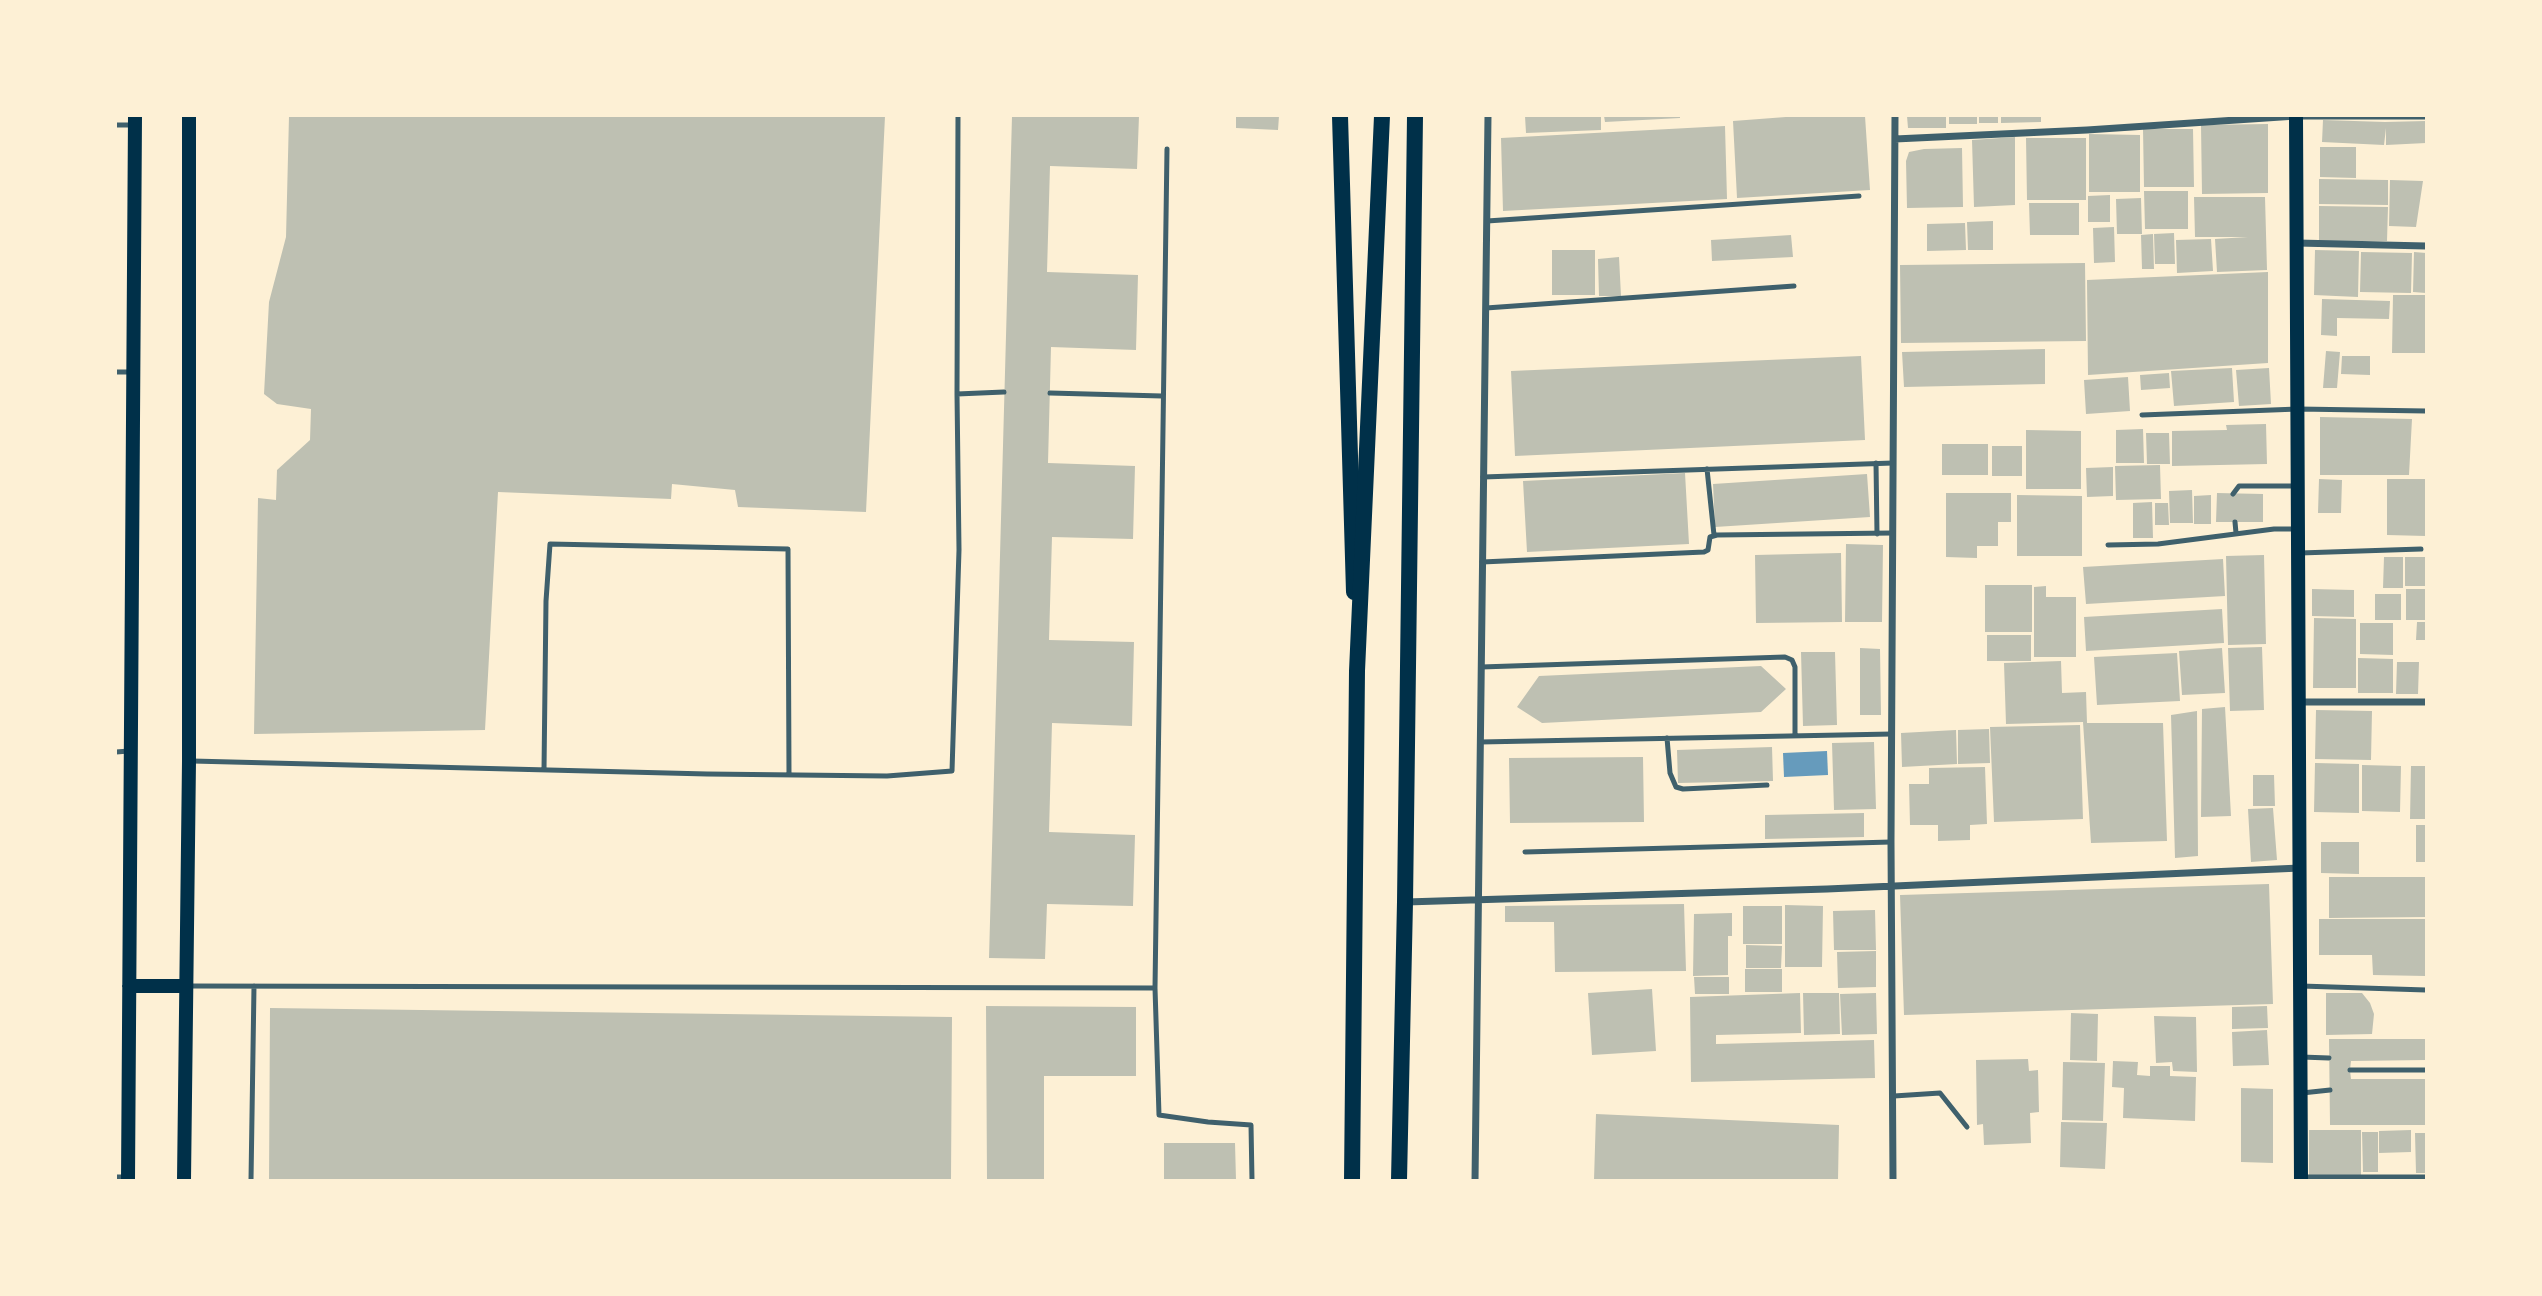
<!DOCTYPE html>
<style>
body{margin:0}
#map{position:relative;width:2542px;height:1296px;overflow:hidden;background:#fdf0d5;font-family:Signika,sans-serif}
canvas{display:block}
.frame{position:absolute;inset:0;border:117px solid #fdf0d5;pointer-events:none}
</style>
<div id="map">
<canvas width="2542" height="1296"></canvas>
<div class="frame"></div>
</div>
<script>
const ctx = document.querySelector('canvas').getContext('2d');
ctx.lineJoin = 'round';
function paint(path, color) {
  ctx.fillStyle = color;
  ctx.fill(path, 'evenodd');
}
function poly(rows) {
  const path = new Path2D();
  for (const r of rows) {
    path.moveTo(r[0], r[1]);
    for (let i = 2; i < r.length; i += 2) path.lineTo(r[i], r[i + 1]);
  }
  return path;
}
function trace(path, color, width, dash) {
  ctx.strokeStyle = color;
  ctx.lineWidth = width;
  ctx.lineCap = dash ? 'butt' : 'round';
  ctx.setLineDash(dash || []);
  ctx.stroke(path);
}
const water = poly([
 [1827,751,1828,775,1784,777,1783,753]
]);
const building = poly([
 [289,116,885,116,866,512,738,507,735,490,672,484,671,499,498,492,485,730,254,734,258,498,276,500,277,470,310,440,311,409,277,404,264,394,269,302,286,237],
 [1012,116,1139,116,1137,169,1050,166,1047,272,1138,275,1136,350,1051,347,1048,463,1135,466,1133,539,1052,537,1049,640,1134,642,1132,726,1052,723,1049,832,1135,835,1133,906,1047,904,1045,959,989,958],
 [1236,116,1279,116,1278,130,1236,128],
 [1525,116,1601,116,1601,130,1526,133],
 [1604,116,1680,116,1680,118,1605,122],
 [1799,116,1865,116,1870,190,1737,198,1733,121],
 [1907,116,1946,116,1946,128,1908,128],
 [1949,116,1977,116,1977,124,1949,124],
 [1979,116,1998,116,1998,123,1979,123],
 [2001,116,2041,116,2041,122,2001,123],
 [2323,120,2385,122,2426,121,2426,143,2386,145,2386,128,2384,145,2322,142],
 [2268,124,2268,193,2202,194,2201,125],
 [1725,126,1727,199,1503,211,1501,138],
 [2143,129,2193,129,2194,187,2144,187],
 [2089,134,2140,135,2140,192,2089,192],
 [2015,137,2015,205,1974,207,1972,140],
 [2026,138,2086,138,2086,200,2027,200],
 [2320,147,2356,147,2356,178,2320,177],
 [1962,148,1963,207,1907,208,1906,161,1909,152,1924,149],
 [2319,179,2388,180,2388,205,2319,204],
 [2390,180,2423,181,2416,227,2389,226],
 [2144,191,2188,191,2188,229,2145,229],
 [2110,195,2110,222,2088,222,2088,196],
 [2194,197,2265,197,2267,270,2217,272,2215,239,2248,237,2195,237],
 [2141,198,2142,234,2117,234,2116,199],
 [2029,203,2079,203,2079,235,2030,235],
 [2319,206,2388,207,2387,241,2319,241],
 [1993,221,1993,250,1968,250,1967,222],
 [1965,223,1966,250,1927,251,1927,224],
 [2114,227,2115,262,2094,263,2093,228],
 [2174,233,2175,264,2155,264,2154,234],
 [2153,234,2154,269,2142,269,2141,235],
 [1791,235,1793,257,1712,261,1711,240],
 [2211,239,2213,271,2177,273,2176,240],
 [1552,250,1595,250,1595,295,1552,295],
 [2315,250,2359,251,2358,297,2314,295],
 [2361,252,2412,253,2411,293,2360,292],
 [2414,252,2426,253,2426,293,2413,292],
 [1619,257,1621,296,1599,296,1598,259],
 [2085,263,2086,341,1901,343,1900,265],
 [2268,272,2268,363,2088,375,2087,280],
 [2393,295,2426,295,2426,353,2392,353],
 [2322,299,2390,301,2389,319,2337,318,2337,336,2321,335],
 [2045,349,2045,384,1904,387,1902,352],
 [2326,351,2340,352,2337,388,2323,388],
 [1861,356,1865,440,1515,456,1511,371],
 [2342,356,2370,356,2370,375,2341,374],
 [2232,368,2234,402,2174,406,2171,371],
 [2269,368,2271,404,2239,406,2236,370],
 [2169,373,2170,388,2141,390,2140,375],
 [2128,377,2130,411,2086,414,2084,380],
 [2320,417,2412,419,2409,475,2320,475],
 [2266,424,2267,464,2172,466,2172,431,2227,430,2226,425],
 [2143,429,2144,463,2116,463,2116,430],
 [2026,430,2081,431,2081,489,2026,489],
 [2146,433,2169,433,2170,464,2147,464],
 [1942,444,1988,444,1988,475,1942,475],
 [1992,446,2022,446,2022,476,1992,476],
 [2160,465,2161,499,2116,500,2115,466],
 [2113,467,2113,496,2087,497,2086,468],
 [1685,473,1689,544,1527,552,1523,481],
 [1867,474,1870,517,1715,527,1713,484],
 [2319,479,2342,480,2341,513,2318,513],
 [2387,479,2426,479,2426,536,2387,535],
 [2192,490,2193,523,2170,523,2169,491],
 [1946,493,2011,493,2011,522,1998,522,1998,546,1977,546,1977,558,1946,557],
 [2217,493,2263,494,2263,522,2216,522],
 [2017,495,2082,496,2082,556,2017,556],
 [2211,495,2211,524,2194,524,2194,496],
 [2152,502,2153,538,2133,538,2133,503],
 [2155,503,2168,503,2169,525,2155,525],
 [1846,544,1883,545,1882,622,1845,622],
 [1841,553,1842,622,1756,623,1755,555],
 [2264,555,2266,644,2228,645,2226,556],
 [2384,557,2403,557,2403,588,2383,588],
 [2405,557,2426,557,2426,586,2405,586],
 [2223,559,2225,596,2086,604,2083,567],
 [1985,585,2032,585,2032,632,1985,632],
 [2046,586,2046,597,2076,597,2076,657,2034,657,2034,587],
 [2312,589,2354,590,2354,617,2312,616],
 [2406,589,2426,589,2426,620,2406,620],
 [2375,594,2401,594,2401,620,2375,620],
 [2222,609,2224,643,2086,651,2084,617],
 [2314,618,2356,619,2356,688,2313,688],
 [2417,622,2426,622,2426,640,2416,640],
 [2360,623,2393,623,2393,655,2360,654],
 [1987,635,2031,635,2031,661,1987,661],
 [2262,647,2264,710,2230,711,2228,648],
 [1860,648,1880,649,1881,715,1860,715],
 [2222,648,2225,693,2182,695,2179,651],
 [1801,652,1835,652,1837,725,1803,726],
 [2177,653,2180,701,2097,705,2094,657],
 [2358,658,2393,659,2393,693,2358,693],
 [2061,661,2062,693,2086,692,2087,723,2163,723,2167,841,2091,843,2083,722,2006,724,2004,663],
 [2397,662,2419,662,2418,694,2396,694],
 [1761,666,1786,689,1761,712,1542,723,1517,707,1539,676],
 [2225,707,2231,816,2201,817,2202,709],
 [2316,710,2372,711,2371,760,2315,759],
 [2197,711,2198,856,2175,858,2171,715],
 [2080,725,2083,819,1994,822,1990,727],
 [1989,729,1990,763,1958,764,1958,730],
 [1956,730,1957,764,1902,767,1901,733],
 [1874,742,1876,809,1834,810,1832,743],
 [1772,747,1773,781,1678,783,1677,750],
 [1643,757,1644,822,1510,823,1509,758],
 [2315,763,2359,764,2359,813,2314,812],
 [2362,765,2401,766,2400,812,2362,811],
 [2411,766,2426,766,2426,819,2410,819],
 [1985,767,1987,824,1970,825,1970,840,1938,841,1938,825,1910,825,1909,784,1929,784,1929,768],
 [2253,775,2274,775,2275,806,2253,806],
 [2273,808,2277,860,2251,862,2248,809],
 [1864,813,1864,837,1765,839,1765,815],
 [2416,825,2426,825,2426,862,2416,862],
 [2321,842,2359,842,2359,874,2321,873],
 [2329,877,2426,877,2426,917,2329,918],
 [2269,884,2273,1004,1904,1015,1900,895],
 [1684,904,1686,971,1555,972,1554,922,1505,922,1505,906],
 [1785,905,1823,906,1822,967,1785,967],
 [1743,906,1782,906,1782,944,1743,944],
 [1875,910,1876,950,1834,950,1833,911],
 [1732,913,1732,936,1728,936,1728,975,1693,976,1694,914],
 [2319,919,2426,919,2426,976,2373,975,2372,955,2319,955],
 [1746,945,1782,946,1781,968,1746,968],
 [1876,951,1876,987,1838,988,1837,952],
 [1745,969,1782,969,1782,992,1745,992],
 [1694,977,1729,977,1729,994,1695,994],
 [1652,989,1656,1051,1592,1055,1588,993],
 [1800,993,1801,1033,1716,1035,1716,1044,1874,1040,1875,1078,1691,1082,1690,997],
 [1803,993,1839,993,1840,1034,1804,1035],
 [1876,993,1877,1034,1842,1035,1840,994],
 [2326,993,2362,993,2370,1003,2374,1014,2372,1034,2326,1035],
 [986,1006,1136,1007,1136,1076,1044,1076,1044,1180,987,1180],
 [2267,1006,2268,1028,2232,1029,2232,1007],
 [270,1008,952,1017,951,1180,269,1180],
 [2071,1013,2098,1014,2097,1061,2070,1060],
 [2154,1016,2196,1017,2197,1072,2173,1071,2172,1062,2156,1063],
 [2267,1030,2269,1065,2233,1066,2232,1032],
 [2329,1039,2426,1039,2426,1060,2351,1061,2350,1070,2351,1079,2426,1079,2426,1125,2330,1125],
 [2028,1059,2029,1071,2038,1070,2039,1112,2030,1113,2031,1143,1984,1145,1983,1124,1977,1125,1976,1060],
 [2113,1061,2138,1062,2137,1075,2150,1076,2150,1066,2170,1066,2170,1076,2196,1077,2195,1121,2123,1118,2124,1088,2112,1087],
 [2063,1062,2105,1063,2103,1121,2062,1120],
 [2241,1088,2273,1089,2273,1163,2241,1162],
 [1596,1114,1839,1125,1838,1180,1594,1180],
 [2061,1122,2107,1123,2105,1169,2060,1167],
 [2309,1130,2361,1130,2361,1175,2309,1175],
 [2411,1130,2411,1152,2379,1153,2379,1131],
 [2362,1132,2378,1132,2378,1172,2363,1172],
 [2415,1133,2426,1133,2426,1173,2416,1173],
 [1164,1143,1235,1143,1236,1180,1164,1180]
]);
const service = poly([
 [116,125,134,125],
 [1167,149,1155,988,1159,1115,1208,1122,1251,1125,1252,1180],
 [1487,221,1859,196],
 [1486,308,1794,286],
 [116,372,132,372],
 [1050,393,1162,396],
 [957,394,1004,392],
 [2142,415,2298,409,2426,411],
 [1876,463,1877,534],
 [1707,469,1714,535],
 [1483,477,1893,463],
 [2233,494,2239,486,2296,486],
 [2235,522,2236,533],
 [2108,545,2158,544,2274,529,2296,529],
 [2300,553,2421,549],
 [1482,562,1704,552,1708,550,1710,537,1717,535,1893,533],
 [1481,667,1785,657,1792,660,1795,667,1795,736],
 [1667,738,1670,773,1676,787,1683,789,1767,785],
 [1480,742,1892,734],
 [116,752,129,751],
 [192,761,707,774,887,776,952,771,959,550,957,394,958,116],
 [544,770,546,601,550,544,788,549,789,775],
 [1525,852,1891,842],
 [189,986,1155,988],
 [2301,986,2426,990],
 [2301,1057,2329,1058],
 [2350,1070,2426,1070],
 [2302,1093,2330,1090],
 [1894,1096,1940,1093,1967,1127],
 [116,1177,128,1177],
 [2302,1177,2426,1177],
 [251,1180,254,986]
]);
const minor = poly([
 [1895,139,2087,130,2296,116,2426,116],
 [2297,243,2426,246],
 [2300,702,2426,702],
 [1406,902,1827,889,2300,868],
 [1475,1180,1488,116],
 [1893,1180,1891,842,1895,116]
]);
const secondary = poly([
 [2296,116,2301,1180],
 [129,986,186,986],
 [128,1180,135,116],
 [184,1180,189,761,189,116]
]);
const primary = poly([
 [1340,116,1354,592]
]);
const trunk = poly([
 [1352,1180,1357,671,1382,116],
 [1399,1180,1405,902,1415,116]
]);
paint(water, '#669bbc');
paint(building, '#bec0b2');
trace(service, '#3f606c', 5);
trace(minor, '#3f606c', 7);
trace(secondary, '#003049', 14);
trace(primary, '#003049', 16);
trace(trunk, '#003049', 16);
</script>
